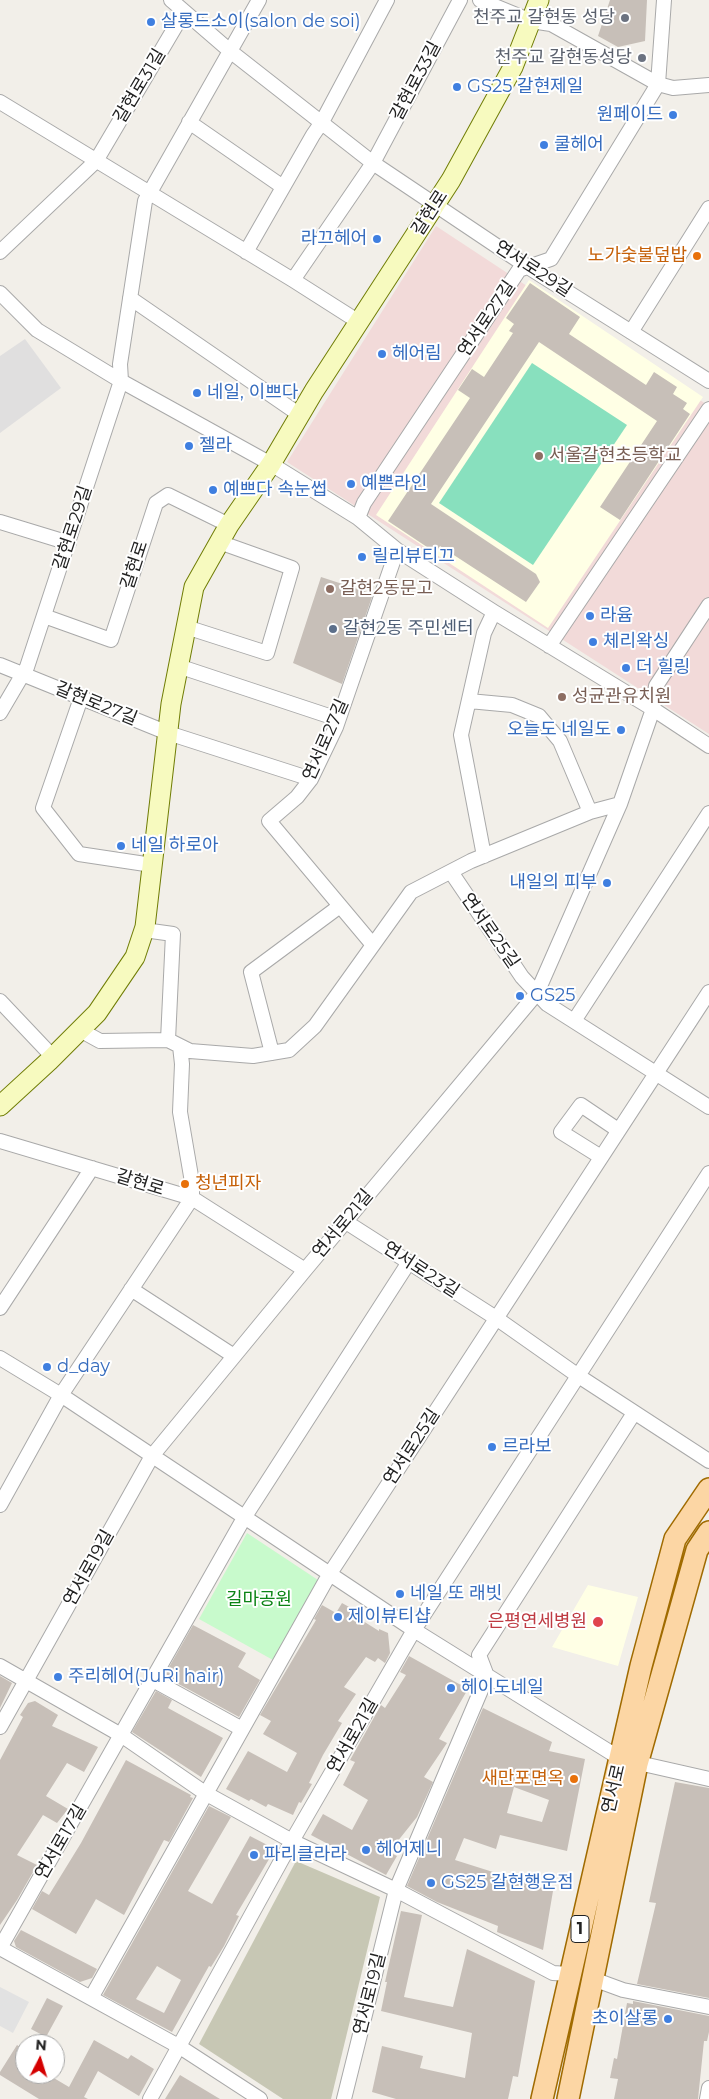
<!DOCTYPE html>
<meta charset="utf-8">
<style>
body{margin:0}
#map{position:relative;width:709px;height:2099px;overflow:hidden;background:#f2efe9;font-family:Montserrat,sans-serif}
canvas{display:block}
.north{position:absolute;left:15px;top:2034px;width:50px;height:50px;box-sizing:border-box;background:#fff;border:1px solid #a7a7a7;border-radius:50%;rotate:5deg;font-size:14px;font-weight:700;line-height:20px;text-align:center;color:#222}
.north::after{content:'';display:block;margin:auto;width:18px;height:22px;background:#d40000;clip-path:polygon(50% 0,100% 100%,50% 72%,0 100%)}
</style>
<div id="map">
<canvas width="709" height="2099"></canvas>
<div class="north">N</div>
</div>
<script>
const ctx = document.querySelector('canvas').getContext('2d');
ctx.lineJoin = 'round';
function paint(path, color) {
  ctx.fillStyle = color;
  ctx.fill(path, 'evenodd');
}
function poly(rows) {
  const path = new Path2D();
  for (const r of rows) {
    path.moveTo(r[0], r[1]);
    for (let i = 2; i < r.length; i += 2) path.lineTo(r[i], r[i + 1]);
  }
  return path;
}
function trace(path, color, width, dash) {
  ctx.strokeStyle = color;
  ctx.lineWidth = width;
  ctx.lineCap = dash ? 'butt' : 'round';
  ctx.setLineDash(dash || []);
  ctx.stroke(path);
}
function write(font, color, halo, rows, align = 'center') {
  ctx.font = font + ' Montserrat,"Noto Sans KR",sans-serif';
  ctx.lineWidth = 4;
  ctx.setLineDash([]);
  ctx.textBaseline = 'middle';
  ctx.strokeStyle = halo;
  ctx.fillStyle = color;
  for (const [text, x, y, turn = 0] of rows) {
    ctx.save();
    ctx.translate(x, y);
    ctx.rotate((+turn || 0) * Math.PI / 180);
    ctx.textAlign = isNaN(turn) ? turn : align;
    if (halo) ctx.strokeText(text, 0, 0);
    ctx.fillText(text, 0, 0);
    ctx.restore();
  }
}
const residential = poly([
 [25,339,61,388,0,433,0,356]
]);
const commercial = poly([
 [436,226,709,406,709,734,287,462]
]);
const education = poly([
 [529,280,703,397,548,628,376,515],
 [588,1585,638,1597,618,1666,552,1647]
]);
const construction = poly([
 [296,1861,380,1897,331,2099,283,2099,199,2044]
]);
const park = poly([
 [247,1533,318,1580,273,1660,199,1619]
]);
const pitch = poly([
 [532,363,627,425,533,565,439,503]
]);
const parking = poly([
 [0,1987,29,2002,13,2033,0,2026]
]);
const building = poly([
 [610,0,647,0,645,41,618,47,598,36],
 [530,283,580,317,569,334,646,385,654,372,677,387,673,394,687,403,683,409,690,414,620,520,600,507,657,421,539,342,431,504,536,574,540,582,526,602,440,546,436,553,388,521,470,398,458,390,472,369,484,377,513,333,509,331,514,324,506,318],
 [321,577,373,594,342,684,293,663],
 [342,1603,358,1612,355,1616,379,1631,379,1629,388,1633,390,1653,385,1663,378,1658,375,1662,366,1657,344,1687,356,1694,338,1721,342,1723,323,1755,309,1783,312,1784,301,1803,299,1802,293,1815,268,1804,266,1807,251,1799,249,1801,226,1789,248,1751,287,1772,297,1753,263,1734,271,1721,260,1715,316,1620,314,1619,322,1605,336,1613],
 [193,1625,246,1653,238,1667,260,1680,239,1717,164,1676],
 [409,1656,468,1689,439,1739,447,1743,424,1777,433,1782,417,1817,389,1852,397,1856,386,1875,311,1835,323,1814,352,1830,368,1800,343,1785,355,1762,350,1760,381,1705,385,1708,406,1675,400,1672],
 [0,1676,12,1683,0,1708],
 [156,1691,172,1700,168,1708,223,1738,201,1777,132,1732],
 [35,1701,58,1715,52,1726,98,1747,84,1772,67,1763,46,1796,68,1809,57,1823,43,1815,17,1855,37,1865,17,1900,0,1925,0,1760,23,1717,20,1715,28,1703],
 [483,1708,552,1742,549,1751,585,1759,567,1851,500,1835,496,1849,464,1838,455,1860,553,1891,543,1950,497,1932,498,1926,437,1902,407,1886],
 [514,1787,549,1800,542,1822,507,1813],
 [126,1760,191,1795,190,1797,193,1798,169,1842,164,1840,124,1915,96,1899,76,1934,32,1909,42,1891,49,1895,81,1843],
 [675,1782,709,1788,709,1998,637,1984,656,1903,649,1902],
 [209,1806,231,1817,188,1891,212,1904,250,1836,275,1849,236,1915,239,1916,224,1946,211,1967,209,1966,172,2032,103,1995],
 [157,1966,181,1980,164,2013,136,1999],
 [401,1911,422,1915,404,1997,453,2007,467,1949,535,1981,518,2077,513,2076,508,2099,396,2099,372,2092,382,2046,423,2056,420,2068,465,2078,472,2033,381,2011,387,1982,385,1982],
 [21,1930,97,1969,92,1978,80,1982,16,1947,14,1941],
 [47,1998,63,2006,46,2037,31,2029],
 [633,2001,709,2016,709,2032,707,2041,704,2041,698,2099,614,2099,618,2079,610,2078,614,2058,617,2059,627,2003,633,2004],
 [94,2040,128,2059,131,2055,154,2069,139,2096,98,2071,84,2097,88,2099,39,2099,0,2075,0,2072,17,2045,25,2050,25,2074,47,2074,69,2087],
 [180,2075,220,2099,165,2099]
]);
const minor = poly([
 [171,0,230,51,373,163,528,267,709,381],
 [480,0,531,21,551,24,658,84,673,88,709,85],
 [0,102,293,280,359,322],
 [189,122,283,187],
 [0,252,96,161,184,12],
 [246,252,313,135,322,122,387,0],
 [293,280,373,163,460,0],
 [0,293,37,330,121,381,271,464,358,518,397,550,494,612,653,709,709,746],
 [130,298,300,415],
 [631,332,709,208],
 [358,518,364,503,519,270,551,259,658,84,664,0],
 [0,522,69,543],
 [44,616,111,640,156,503,168,495,229,525],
 [186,627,267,653,292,568,219,542],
 [549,646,709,409],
 [0,665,168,733,311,779],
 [178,666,338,719],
 [81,698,43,808,79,854,152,865],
 [469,701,512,705,539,716,560,741,590,812],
 [0,713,27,667,121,381,120,364,145,201,259,0],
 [484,856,461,735,484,633,494,612],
 [451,872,522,977,547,1004,709,1107],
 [144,930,173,934,168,1040],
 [373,945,269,821,297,797,311,779,336,727,397,550],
 [0,1001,53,1057],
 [574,1021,709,813],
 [80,1030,100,1041,168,1040,190,1051,253,1056,289,1050,315,1026,411,892,471,861,590,812,620,804],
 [180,1046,182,1064,180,1112,192,1182,192,1198],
 [272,1053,251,972,340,906],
 [0,1141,192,1198,305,1270],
 [601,1157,561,1132,581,1105,618,1130],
 [346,1222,496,1318,577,1375,709,1461],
 [131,1289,234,1356],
 [0,1308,92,1168],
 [0,1358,61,1395,414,1630,621,1759,709,1779],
 [0,1505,61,1395,192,1198],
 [0,1666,121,1735,205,1793,292,1841,396,1890,553,1973,569,1974],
 [153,1680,242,1729],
 [0,1727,152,1456,305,1270,537,993,620,804,653,709,656,686,709,605],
 [0,1948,244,1518,409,1262],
 [0,1948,180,2047,260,2099],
 [593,1979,623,1990,709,2007],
 [91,1998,329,1575,709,992],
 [150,2099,292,1841,414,1630,709,1173],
 [344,2099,396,1890,487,1676,479,1655,634,1413],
 [707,2099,709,2088]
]);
const secondary = poly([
 [0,1106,49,1061,97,1013,135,957,145,927,171,704,194,587,229,525,271,464,314,391,451,180,513,67,539,0]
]);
const primary = poly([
 [542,2099,641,1666,675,1539,709,1489],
 [568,2099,637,1764,697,1550,709,1532]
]);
const markers = [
 [625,18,5,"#6b7280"],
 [151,22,5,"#3f7fe0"],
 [642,58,5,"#6b7280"],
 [457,87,5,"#3f7fe0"],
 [673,115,5,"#3f7fe0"],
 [544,145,5,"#3f7fe0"],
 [377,239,5,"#3f7fe0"],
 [697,256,5,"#e8710a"],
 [382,354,5,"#3f7fe0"],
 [197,393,5,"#3f7fe0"],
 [189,446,5,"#3f7fe0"],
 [539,456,5,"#8d6e63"],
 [351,484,5,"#3f7fe0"],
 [213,490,5,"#3f7fe0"],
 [362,557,5,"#3f7fe0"],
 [330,589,5,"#8d6e63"],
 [590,616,5,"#3f7fe0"],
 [333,629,5,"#5c6f8a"],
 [593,642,5,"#3f7fe0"],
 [626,668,5,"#3f7fe0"],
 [562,697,5,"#8d6e63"],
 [621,730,5,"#3f7fe0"],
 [121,846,5,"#3f7fe0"],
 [607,883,5,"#3f7fe0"],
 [520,996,5,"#3f7fe0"],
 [185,1184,5,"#e8710a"],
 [47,1367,5,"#3f7fe0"],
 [492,1447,5,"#3f7fe0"],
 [400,1594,5,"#3f7fe0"],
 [338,1617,5,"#3f7fe0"],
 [598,1622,6,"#e0444e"],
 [58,1677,5,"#3f7fe0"],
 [451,1688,5,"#3f7fe0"],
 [574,1779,5,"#e8710a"],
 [366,1850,5,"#3f7fe0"],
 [254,1855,5,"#3f7fe0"],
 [431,1883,5,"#3f7fe0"],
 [668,2019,5,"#3f7fe0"]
];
const shields = [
 [580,1929,18]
];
const shieldNames = [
 ["1",580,1929]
];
const worshipNames = [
 ["천주교 갈현동 성당",615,18],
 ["천주교 갈현동성당",632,58]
];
const shopNames = [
 ["살롱드소이(salon de soi)",161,22],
 ["GS25 갈현제일",467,87],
 ["원페이드",663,115,"right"],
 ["쿨헤어",554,145],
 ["라끄헤어",367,239,"right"],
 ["헤어림",392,354],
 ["네일, 이쁘다",207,393],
 ["젤라",199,446],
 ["예쁜라인",361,484],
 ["예쁘다 속눈썹",223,490],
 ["릴리뷰티끄",372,557],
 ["라윰",600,616],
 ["체리왁싱",603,642],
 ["더 힐링",636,668],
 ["오늘도 네일도",611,730,"right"],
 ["네일 하로아",131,846],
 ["내일의 피부",597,883,"right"],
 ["GS25",530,996],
 ["d_day",57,1367],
 ["르라보",502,1447],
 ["네일 또 래빗",410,1594],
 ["제이뷰티샵",348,1617],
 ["주리헤어(JuRi hair)",68,1677],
 ["헤이도네일",461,1688],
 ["헤어제니",376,1850],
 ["파리클라라",264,1855],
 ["GS25 갈현행운점",441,1883],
 ["초이살롱",658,2019,"right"]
];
const streetNames = [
 ["갈현로33길",416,81,-62],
 ["갈현로31길",140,86,-59],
 ["갈현로",430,213,-57],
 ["연서로29길",533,269,33],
 ["연서로27길",487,319,-56],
 ["갈현로29길",73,528,-72],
 ["갈현로",135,565,-72],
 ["갈현로27길",96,704,22],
 ["연서로27길",326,740,-66],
 ["연서로25길",490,931,55],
 ["갈현로",140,1183,17],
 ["연서로21길",343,1224,-50],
 ["연서로23길",421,1270,33],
 ["연서로25길",412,1447,-57],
 ["연서로19길",89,1568,-61],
 ["연서로21길",353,1736,-60],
 ["연서로",614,1789,-77],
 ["연서로17길",61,1842,-60],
 ["연서로19길",370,1994,-76]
];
const foodNames = [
 ["노가숯불덮밥",687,256],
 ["청년피자",195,1184,"left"],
 ["새만포면옥",564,1779]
];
const educationNames = [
 ["서울갈현초등학교",549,456],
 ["갈현2동문고",340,589],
 ["성균관유치원",572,697]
];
const serviceNames = [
 ["갈현2동 주민센터",343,629]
];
const parkNames = [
 ["길마공원",259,1600]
];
const healthNames = [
 ["은평연세병원",587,1622]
];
paint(residential, '#e0dfdf');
paint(commercial, '#f2dad9');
paint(education, '#ffffe5');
paint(construction, '#c7c7b4');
paint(park, '#c8facc');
paint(pitch, '#88e0be');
paint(parking, '#e2e2e2');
paint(building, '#c7bfb8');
trace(minor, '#a9a9a9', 16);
trace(secondary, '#707d05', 21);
trace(primary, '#a06b00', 24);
trace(minor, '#fff', 14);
trace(secondary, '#f7fabf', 19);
trace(primary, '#fcd6a4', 21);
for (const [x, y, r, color] of markers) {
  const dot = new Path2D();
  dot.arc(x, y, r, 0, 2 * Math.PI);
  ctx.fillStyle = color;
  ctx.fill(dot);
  trace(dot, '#fff', 2);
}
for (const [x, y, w] of shields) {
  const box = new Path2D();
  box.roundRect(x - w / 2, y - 13.5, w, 27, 4);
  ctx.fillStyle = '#fff';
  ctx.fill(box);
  trace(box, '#222', 1);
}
write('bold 16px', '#222', null, shieldNames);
write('18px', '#5b616d', '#fff', worshipNames, 'right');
write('18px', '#366cbe', '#fff', shopNames, 'left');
write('18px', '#222', '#fff', streetNames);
write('18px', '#c56008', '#fff', foodNames, 'right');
write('18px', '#785e54', '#fff', educationNames, 'left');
write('18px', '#4e5e75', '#fff', serviceNames, 'left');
write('18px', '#0c8416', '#fff', parkNames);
write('18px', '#be3a42', '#fff', healthNames, 'right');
</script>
